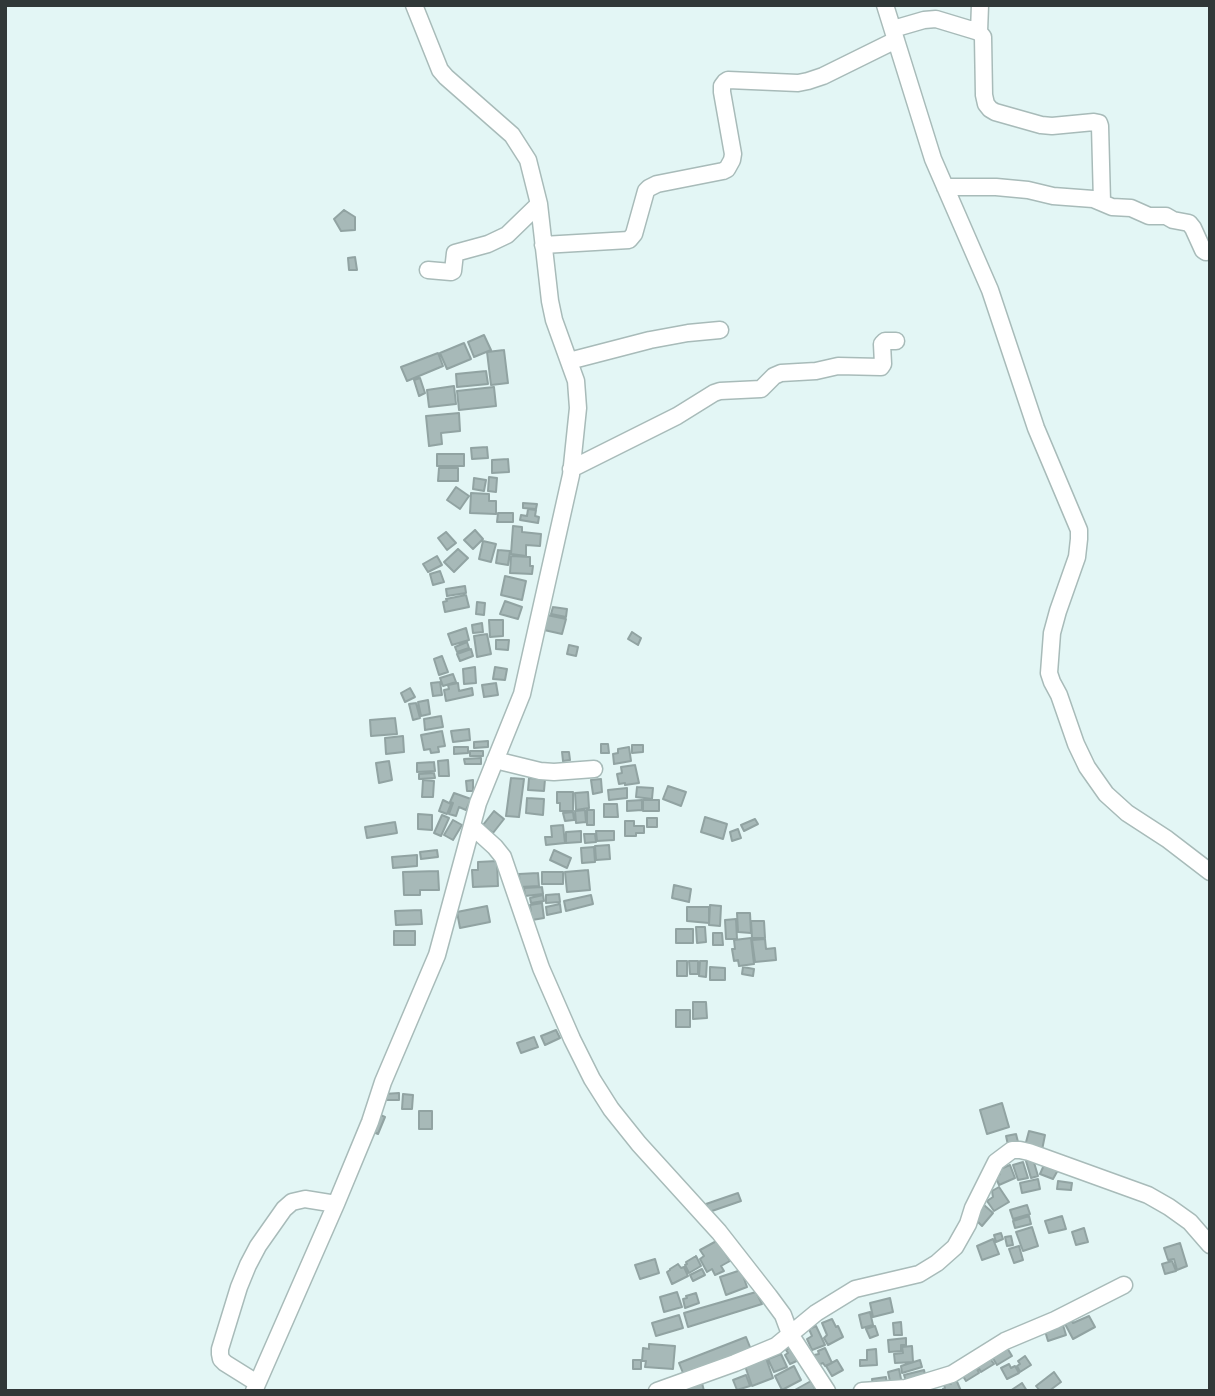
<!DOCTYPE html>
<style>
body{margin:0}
#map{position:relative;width:1215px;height:1396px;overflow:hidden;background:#e3f6f5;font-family:"DM Sans",sans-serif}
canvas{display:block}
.frame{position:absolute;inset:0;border:7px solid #313838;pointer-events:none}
</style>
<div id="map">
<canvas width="1215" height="1396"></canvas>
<div class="frame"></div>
</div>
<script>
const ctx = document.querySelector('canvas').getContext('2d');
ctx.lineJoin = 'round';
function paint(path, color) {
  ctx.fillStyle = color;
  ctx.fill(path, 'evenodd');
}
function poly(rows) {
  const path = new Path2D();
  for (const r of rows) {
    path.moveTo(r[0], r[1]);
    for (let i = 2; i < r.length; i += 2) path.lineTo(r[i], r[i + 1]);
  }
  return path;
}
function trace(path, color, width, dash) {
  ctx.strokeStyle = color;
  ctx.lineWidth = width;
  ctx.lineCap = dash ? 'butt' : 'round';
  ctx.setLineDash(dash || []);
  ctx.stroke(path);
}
const building = poly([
 [344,210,355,217,355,230,341,231,334,219,344,210],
 [355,257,357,270,349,270,348,258,355,257],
 [484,335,491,350,474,357,468,342,484,335],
 [464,343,471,359,447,369,440,353,464,343],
 [504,350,508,383,491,385,487,352,504,350],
 [438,353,443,366,407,381,401,367,438,353],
 [486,371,488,384,457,387,456,374,486,371],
 [420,378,425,393,419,396,414,380,420,378],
 [454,386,456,404,429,407,427,390,454,386],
 [494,387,496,406,459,410,457,391,494,387],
 [459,413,460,431,441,433,442,444,429,446,426,416,459,413],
 [487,447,488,458,472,459,471,448,487,447],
 [437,454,464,454,464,466,437,466,437,454],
 [508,459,509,472,492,473,492,460,508,459],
 [439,468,458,468,458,481,438,481,439,468],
 [489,477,497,478,496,492,488,491,489,477],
 [474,478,486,480,484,491,473,489,474,478],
 [456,487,469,496,460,509,447,500,456,487],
 [471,493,489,494,489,501,496,501,496,514,470,513,471,493],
 [523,503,537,504,536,509,523,508,523,503],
 [528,509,536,510,535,516,539,517,538,523,520,520,521,515,527,516,528,509],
 [498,513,513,513,513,522,497,522,498,513],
 [513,526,522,527,522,532,541,534,540,546,526,545,526,556,511,554,513,526],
 [475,530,483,539,473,549,464,540,475,530],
 [446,532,456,543,447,550,438,538,446,532],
 [483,541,496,544,491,562,479,559,483,541],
 [458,549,468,558,454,572,444,562,458,549],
 [498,550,510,551,508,565,496,563,498,550],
 [437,556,442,565,428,572,423,564,437,556],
 [511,556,530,557,530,566,533,566,532,574,510,573,511,556],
 [440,571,444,582,433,585,430,574,440,571],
 [505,576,526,581,522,600,501,595,505,576],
 [465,586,466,593,447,596,446,589,465,586],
 [466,595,469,607,445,612,443,602,447,601,446,599,466,595],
 [505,601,522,607,518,619,500,614,505,601],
 [477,602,485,603,484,615,476,614,477,602],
 [553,607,567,609,566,617,551,614,553,607],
 [547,615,566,619,562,634,544,630,547,615],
 [489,620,503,620,503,636,490,637,489,620],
 [482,623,483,632,473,633,472,625,482,623],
 [466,628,469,640,452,645,448,634,466,628],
 [632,632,641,638,638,645,628,639,632,632],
 [487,634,491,654,477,657,474,636,487,634],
 [496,640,509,640,508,650,496,649,496,640],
 [467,642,469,648,457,652,455,647,467,642],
 [569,645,578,647,576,656,567,654,569,645],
 [471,649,473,656,460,661,457,654,471,649],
 [442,656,448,672,439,675,434,659,442,656],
 [475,667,476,683,464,684,463,669,475,667],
 [495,667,507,669,505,680,493,679,495,667],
 [453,674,456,682,443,686,440,678,453,674],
 [440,682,442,695,433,696,431,683,440,682],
 [458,683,459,691,472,688,473,695,446,701,444,690,449,689,448,685,458,683],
 [496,683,498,695,484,697,482,685,496,683],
 [410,688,415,697,405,702,401,693,410,688],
 [428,700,430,714,421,716,418,702,428,700],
 [416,703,420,718,413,720,409,704,416,703],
 [441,716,443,727,425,730,424,719,441,716],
 [395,718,397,734,371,736,370,720,395,718],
 [469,729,470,740,453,742,451,731,469,729],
 [442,731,445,746,438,747,439,752,431,753,430,749,424,750,421,735,442,731],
 [403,736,404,752,386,754,385,738,403,736],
 [488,741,488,747,474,748,474,742,488,741],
 [601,744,608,744,609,753,601,753,601,744],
 [632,745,643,745,643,752,632,753,632,745],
 [454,747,468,747,468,753,454,754,454,747],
 [629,747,631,761,614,764,613,754,618,753,618,749,629,747],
 [470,751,483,751,483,756,470,756,470,751],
 [562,752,569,752,570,760,563,761,562,752],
 [481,758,481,764,465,764,464,759,481,758],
 [448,760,449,776,439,776,438,761,448,760],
 [389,761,392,780,379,783,376,763,389,761],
 [434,762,435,771,417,772,417,763,434,762],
 [635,765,639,783,625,785,625,783,619,784,617,774,622,773,621,767,635,765],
 [434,773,435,778,419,779,419,774,434,773],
 [511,778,524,779,519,817,506,816,511,778],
 [529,778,545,779,544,791,528,790,529,778],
 [601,779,602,792,593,794,591,780,601,779],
 [423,780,434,781,433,797,422,797,423,780],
 [473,780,473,791,467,791,466,781,473,780],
 [668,786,686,792,681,806,663,799,668,786],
 [637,787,653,788,652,799,636,797,637,787],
 [627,788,627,798,609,800,608,790,627,788],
 [557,792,573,792,573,811,560,811,560,803,557,803,557,792],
 [588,792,589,808,576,810,575,793,588,792],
 [454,793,471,799,466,810,459,807,456,816,449,814,453,803,450,802,454,793],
 [527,798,544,799,543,815,526,813,527,798],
 [443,800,451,804,447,814,439,811,443,800],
 [642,800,642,810,627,811,627,801,642,800],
 [643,800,659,800,659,811,643,811,643,800],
 [604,804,617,804,618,817,604,817,604,804],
 [585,810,586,822,576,823,575,811,585,810],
 [587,810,594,810,594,825,587,825,587,810],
 [494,811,504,819,493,833,483,825,494,811],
 [573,812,574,820,565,821,563,813,573,812],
 [418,814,432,815,432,830,418,829,418,814],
 [442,815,449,818,441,836,434,833,442,815],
 [705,817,727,824,723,839,701,832,705,817],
 [647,818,657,818,657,827,647,827,647,818],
 [755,819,758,824,744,831,741,825,755,819],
 [453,820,462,825,453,840,444,835,453,820],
 [625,821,634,821,634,826,644,826,644,833,636,833,636,836,625,836,625,821],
 [395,822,397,833,367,838,365,827,395,822],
 [563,825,565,843,546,845,545,837,552,837,551,826,563,825],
 [738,829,741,838,732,841,730,832,738,829],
 [581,831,581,842,566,843,566,832,581,831],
 [596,831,614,831,614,840,597,841,596,831],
 [584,834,595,834,596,842,585,843,584,834],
 [609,845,610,859,596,860,595,846,609,845],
 [594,847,595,862,582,863,581,848,594,847],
 [437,850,438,857,421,859,420,852,437,850],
 [554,850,571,858,567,868,550,860,554,850],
 [417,855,417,866,393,868,392,857,417,855],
 [497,861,498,886,473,887,472,870,478,870,478,862,497,861],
 [588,870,590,890,567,892,565,872,588,870],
 [438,871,439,890,420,890,420,895,404,895,403,872,438,871],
 [542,872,563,872,563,884,542,884,542,872],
 [538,873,539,886,520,887,519,874,538,873],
 [674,885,691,889,689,902,672,898,674,885],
 [542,887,543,894,525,896,524,888,542,887],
 [559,894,560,902,546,903,546,895,559,894],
 [543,895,544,901,531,903,530,898,543,895],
 [591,895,593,904,566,911,564,901,591,895],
 [542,903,544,918,532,920,530,905,542,903],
 [560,904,561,912,547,915,546,907,560,904],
 [710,905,721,906,720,926,709,925,710,905],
 [487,906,490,922,460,928,457,912,487,906],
 [687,907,709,907,709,923,687,921,687,907],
 [421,910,422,924,396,925,395,911,421,910],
 [737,913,750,913,751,933,738,932,737,913],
 [736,919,737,939,726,939,725,920,736,919],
 [751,921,764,921,765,938,752,938,751,921],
 [696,927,705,927,706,942,697,943,696,927],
 [676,929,693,929,693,943,676,943,676,929],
 [394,931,415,931,415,945,394,945,394,931],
 [713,933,722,933,723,945,713,945,713,933],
 [751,938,754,964,739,966,738,960,734,961,732,949,735,949,734,940,751,938],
 [765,939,766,949,775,948,776,960,755,962,752,940,765,939],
 [677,961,687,961,687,976,677,976,677,961],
 [689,961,698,961,698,974,690,974,689,961],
 [700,961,707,961,706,977,699,976,700,961],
 [710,967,725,968,725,980,710,980,710,967],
 [743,967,754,969,753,976,742,974,743,967],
 [693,1002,706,1002,707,1018,693,1019,693,1002],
 [676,1010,690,1010,690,1027,676,1027,676,1010],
 [556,1030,560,1038,545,1045,541,1036,556,1030],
 [534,1037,538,1047,521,1053,517,1043,534,1037],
 [399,1093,399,1100,384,1100,384,1094,399,1093],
 [403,1094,413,1095,412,1109,402,1109,403,1094],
 [1002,1103,1009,1127,987,1134,980,1110,1002,1103],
 [419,1111,432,1111,432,1129,419,1129,419,1111],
 [378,1114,385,1117,378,1134,371,1131,378,1114],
 [1029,1131,1045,1135,1042,1150,1025,1146,1029,1131],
 [1016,1134,1018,1142,1008,1145,1006,1136,1016,1134],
 [1033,1159,1038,1176,1031,1178,1026,1161,1033,1159],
 [1023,1162,1028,1178,1018,1180,1013,1165,1023,1162],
 [1010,1165,1015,1178,999,1185,996,1178,1000,1174,998,1170,1010,1165],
 [1044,1165,1058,1170,1053,1179,1040,1174,1044,1165],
 [1038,1179,1040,1189,1022,1193,1020,1183,1038,1179],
 [1058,1181,1072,1183,1071,1190,1057,1189,1058,1181],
 [999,1187,1009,1202,994,1211,987,1201,993,1197,992,1191,999,1187],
 [738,1193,741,1201,709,1212,706,1204,738,1193],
 [984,1205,993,1213,982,1226,973,1217,984,1205],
 [1027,1205,1030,1214,1013,1219,1010,1210,1027,1205],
 [1029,1216,1031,1224,1015,1228,1013,1221,1029,1216],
 [1062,1216,1066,1229,1049,1233,1045,1221,1062,1216],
 [1032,1227,1038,1246,1023,1251,1016,1232,1032,1227],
 [1084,1228,1088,1242,1076,1245,1072,1232,1084,1228],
 [1001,1233,1003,1239,996,1242,994,1235,1001,1233],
 [1011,1236,1013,1245,1007,1246,1005,1237,1011,1236],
 [722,1238,729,1250,725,1253,730,1261,721,1266,724,1271,715,1275,712,1269,707,1272,700,1259,704,1256,700,1250,722,1238],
 [993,1239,999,1254,982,1260,977,1246,993,1239],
 [1180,1243,1187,1266,1177,1270,1174,1259,1168,1260,1164,1248,1180,1243],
 [1019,1246,1023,1260,1014,1263,1009,1249,1019,1246],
 [696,1256,701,1266,689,1273,685,1265,687,1264,686,1262,696,1256],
 [655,1259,659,1273,640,1279,635,1265,655,1259],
 [1172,1261,1176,1271,1165,1274,1162,1264,1172,1261],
 [678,1264,681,1268,684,1267,688,1276,672,1284,667,1272,670,1270,670,1269,678,1264],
 [702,1269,705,1275,693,1281,690,1275,702,1269],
 [741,1270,747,1287,726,1295,720,1277,741,1270],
 [677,1292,682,1307,664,1312,660,1297,677,1292],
 [756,1292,762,1304,688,1327,684,1313,756,1292],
 [696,1293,699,1303,685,1308,683,1299,687,1298,686,1296,696,1293],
 [890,1298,893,1312,873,1317,870,1303,890,1298],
 [870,1312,873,1325,862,1328,859,1315,870,1312],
 [679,1315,683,1328,656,1336,652,1323,679,1315],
 [1089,1316,1095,1327,1073,1339,1065,1324,1072,1321,1073,1323,1089,1316],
 [832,1319,836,1327,838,1326,843,1337,828,1345,824,1338,827,1335,822,1323,832,1319],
 [901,1322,902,1335,894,1335,893,1323,901,1322],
 [1063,1325,1066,1335,1048,1341,1045,1331,1063,1325],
 [816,1326,825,1345,812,1350,807,1339,812,1336,809,1329,816,1326],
 [875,1326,878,1335,870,1338,866,1329,875,1326],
 [746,1337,752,1352,685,1378,679,1363,746,1337],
 [906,1338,906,1345,901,1345,901,1351,889,1352,888,1340,906,1338],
 [649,1344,675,1346,673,1369,645,1367,646,1361,642,1361,643,1348,649,1349,649,1344],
 [794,1345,801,1359,790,1364,785,1355,788,1353,786,1350,794,1345],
 [912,1346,913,1362,895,1363,894,1354,903,1353,902,1347,912,1346],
 [1006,1346,1012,1356,997,1365,991,1355,1006,1346],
 [825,1348,832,1363,825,1366,823,1363,818,1365,814,1355,819,1354,818,1351,825,1348],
 [876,1349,877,1365,860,1366,860,1360,867,1360,867,1350,876,1349],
 [781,1354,787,1367,774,1372,768,1359,781,1354],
 [1025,1356,1031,1365,1020,1372,1017,1366,1020,1364,1018,1361,1025,1356],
 [989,1357,994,1364,981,1372,977,1365,989,1357],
 [766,1358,773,1378,752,1386,745,1366,766,1358],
 [633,1360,641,1360,641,1369,633,1369,633,1360],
 [837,1360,843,1370,832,1376,826,1366,837,1360],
 [920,1360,922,1367,902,1373,901,1366,920,1360],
 [1009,1364,1011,1368,1015,1366,1019,1373,1007,1379,1001,1368,1009,1364],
 [975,1365,979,1373,966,1381,961,1373,975,1365],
 [794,1366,801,1380,782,1390,775,1376,794,1366],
 [899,1369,902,1384,891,1386,888,1372,899,1369],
 [924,1370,926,1379,907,1384,904,1375,924,1370],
 [1054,1372,1061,1382,1049,1391,1040,1391,1036,1386,1054,1372],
 [746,1375,750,1386,737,1390,733,1380,746,1375],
 [886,1377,887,1386,873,1388,872,1379,886,1377],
 [955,1377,961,1391,943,1391,943,1389,945,1388,943,1382,948,1381,949,1384,951,1384,949,1380,955,1377],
 [811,1381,816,1391,793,1391,811,1381],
 [702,1383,704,1391,688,1391,687,1386,702,1383],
 [1022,1383,1027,1391,1010,1391,1022,1383]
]);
const minor = poly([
 [885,5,933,159,990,290,1036,428,1079,530,1079,539,1077,557,1058,611,1052,633,1049,673,1052,682,1059,695,1076,744,1087,767,1106,794,1127,813,1167,839,1210,872],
 [893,29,924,20,936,19,979,32,983,37,984,95,986,104,990,109,995,112,1041,125,1052,126,1094,122,1099,123,1100,126,1102,202],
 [979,32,980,5],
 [945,187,996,187,1028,190,1053,196,1093,199,1112,207,1131,208,1149,216,1166,216,1173,220,1189,223,1193,228,1203,250,1206,252,1210,251],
 [543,245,629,240,634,234,646,191,649,188,657,184,723,171,727,169,732,160,733,154,722,92,722,86,725,82,728,80,798,83,808,81,823,76,896,40],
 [428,270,451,272,453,271,455,253,488,244,507,235,539,204],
 [569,361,650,340,688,333,720,330],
 [571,469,677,416,714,393,720,391,761,389,774,376,781,373,816,371,838,366,881,367,883,364,882,344,885,341,896,341],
 [495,760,540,771,554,772,594,769],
 [473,827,495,847,503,857,541,968,572,1039,592,1079,611,1109,639,1144,719,1232,769,1296,783,1315,790,1334,827,1391],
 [257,1383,225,1363,221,1359,220,1354,220,1349,239,1287,248,1265,258,1246,284,1209,292,1202,305,1199,336,1204],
 [254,1391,336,1204,370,1122,383,1082,437,955,478,803,522,694,571,475,578,408,576,381,554,320,550,301,539,204,528,160,512,135,446,77,440,70,414,5],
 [657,1391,735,1363,776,1346,816,1313,855,1289,919,1274,937,1263,955,1247,968,1224,973,1208,996,1162,1012,1150,1020,1150,1029,1152,1148,1195,1169,1207,1190,1222,1210,1245],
 [862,1391,906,1388,952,1374,1005,1341,1055,1320,1124,1285]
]);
paint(building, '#a7b9b8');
trace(building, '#91a3a2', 2);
trace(minor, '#a8bbb9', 19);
trace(minor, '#fff', 16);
</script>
